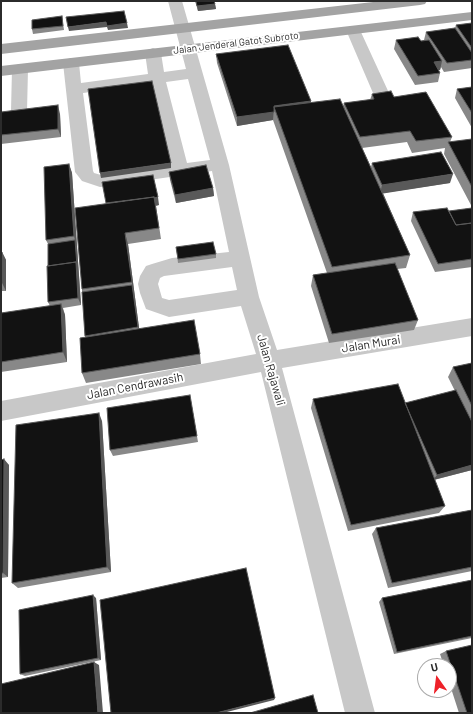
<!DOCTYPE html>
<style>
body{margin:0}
#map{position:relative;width:473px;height:714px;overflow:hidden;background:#fff;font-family:Barlow,sans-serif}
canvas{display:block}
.frame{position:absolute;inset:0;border:2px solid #2b2b2b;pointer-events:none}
.north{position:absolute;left:417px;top:658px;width:40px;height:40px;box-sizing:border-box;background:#fff;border:1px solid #aaa;border-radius:50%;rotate:346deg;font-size:11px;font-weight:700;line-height:16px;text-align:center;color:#2b2b2b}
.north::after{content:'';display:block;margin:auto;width:14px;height:18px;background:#ee2129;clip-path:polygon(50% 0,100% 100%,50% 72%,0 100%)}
</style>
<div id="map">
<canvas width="473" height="714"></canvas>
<div class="frame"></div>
<div class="north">U</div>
</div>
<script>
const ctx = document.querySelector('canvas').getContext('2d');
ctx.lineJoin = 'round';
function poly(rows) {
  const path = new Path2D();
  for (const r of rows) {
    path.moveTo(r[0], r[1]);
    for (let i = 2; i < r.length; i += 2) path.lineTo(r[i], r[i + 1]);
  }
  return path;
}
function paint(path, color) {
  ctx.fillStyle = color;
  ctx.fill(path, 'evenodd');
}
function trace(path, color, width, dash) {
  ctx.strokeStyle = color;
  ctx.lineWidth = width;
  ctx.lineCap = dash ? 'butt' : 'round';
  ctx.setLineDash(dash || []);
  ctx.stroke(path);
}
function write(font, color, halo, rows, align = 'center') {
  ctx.font = font + ' Barlow,sans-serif';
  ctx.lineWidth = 4;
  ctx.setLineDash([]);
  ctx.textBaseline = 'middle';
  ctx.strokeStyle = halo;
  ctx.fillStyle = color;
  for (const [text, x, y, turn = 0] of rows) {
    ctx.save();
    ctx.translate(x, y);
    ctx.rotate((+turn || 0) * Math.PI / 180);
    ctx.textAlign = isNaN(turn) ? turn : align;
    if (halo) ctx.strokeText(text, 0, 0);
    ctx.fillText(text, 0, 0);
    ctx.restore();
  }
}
const minor = poly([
 [168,1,182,1,229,165,259,297,277,350,472,318,472,336,282,368,375,713,345,713,261,372,1,421,1,401,256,354,241,306,169,317,146,309,140,293,138,284,140,276,146,266,152,264,172,258,229,252,212,171,100,187,82,181,75,172,63,63,65,60,71,58,77,60,79,63,81,83,148,74,145,53,148,50,153,48,158,50,161,53,164,72,186,69,168,1],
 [188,79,210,160,187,163,166,82,188,79],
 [150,84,170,165,101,175,94,173,93,171,83,93,150,84],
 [232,267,237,290,169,300,162,298,158,284,160,278,164,276,232,267],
 [353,26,358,27,360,30,389,93,387,97,381,98,375,97,373,93,346,30,348,27,353,26],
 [20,64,26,66,28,69,27,111,25,115,19,116,13,115,11,111,12,69,14,66,20,64]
]);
const major = poly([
 [382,1,427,1,425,4,420,5,1,54,1,44,382,1],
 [472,12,472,20,1,76,1,66,472,12]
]);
const wall = poly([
 [195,1,214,1,215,4,216,9,198,11],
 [62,16,64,30,33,34,32,29],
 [472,23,472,68,444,72,441,67,440,70,439,70,440,73,438,82,415,85,394,49,396,40,421,41,424,40,426,32,455,28,456,25],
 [216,54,311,101,311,102,343,106,344,103,370,100,372,94,394,97,452,137,450,142,472,139,472,207,444,154,445,148,412,153,407,142,362,148,371,167,372,163,450,183,383,193,410,255,406,268,397,269,418,320,414,330,329,343,311,286,313,275,327,273,273,120,237,126,217,63],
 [472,87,472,128,455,98,457,89],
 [1,112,60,114,61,137,1,144],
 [69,164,72,173,81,305,63,308,65,315,67,362,1,372,1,313,50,306,48,302,48,244,46,240],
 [169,172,213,188,214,196,176,203,170,180],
 [106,203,159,205,156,206,161,239,128,244,139,328,200,354,201,364,86,383,82,373,85,337,82,292,82,289],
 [472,208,472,267,435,272,411,221,413,212,449,211],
 [176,247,216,254,216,258,178,263],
 [1,252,2,252,6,260,6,291,1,291],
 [472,363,472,470,434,480,445,506,439,513,348,531,311,408,313,399,405,403,455,391,448,377,453,367],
 [190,395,198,442,113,456,110,450],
 [102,421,111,572,18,588,12,583],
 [1,460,9,465,8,577,1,578],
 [472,510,472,571,388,588,372,534,376,528],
 [472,580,472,638,394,654,379,602,382,598],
 [96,598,101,660,25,676,20,674],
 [446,651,472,713,459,713,449,682,449,666,444,666,440,654]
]);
const shadedWall = poly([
 [215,4,216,9,198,11,197,6],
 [106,22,127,23,128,28,108,30,107,27,69,31,68,27],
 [442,61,440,70,431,71,434,62],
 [311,101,310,109,274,107,273,120,237,126,237,117,274,106],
 [58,105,60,114,61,137,58,129],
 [171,163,171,168,101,178,100,173],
 [69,164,72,173,81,305,78,298,76,262,75,240,74,236],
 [453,174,450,183,380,194,382,185],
 [213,188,214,196,176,203,175,195],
 [158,197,159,205,108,214,106,205],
 [125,233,128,244,140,335,138,327],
 [2,252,6,260,6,291,2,283],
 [61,304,65,315,67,362,63,352],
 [99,413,102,421,111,572,107,567],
 [4,459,9,465,8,577,3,573],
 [472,465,472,470,433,480,437,475],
 [93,595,96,598,101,660,98,658],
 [94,662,99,665,103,713,98,713],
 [275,698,274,700,223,713,216,713]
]);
const building = poly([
 [196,1,214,1,215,4,197,6,196,1],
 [124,11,127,23,107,26,106,22,68,27,66,17,124,11],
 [62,16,63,26,32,29,32,20,62,16],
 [472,23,472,48,456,25,472,23],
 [455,28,472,53,472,60,447,63,426,32,455,28],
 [418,37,421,41,429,40,442,61,434,62,440,73,418,76,396,40,418,37],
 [288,45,311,101,274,106,274,112,237,117,216,54,288,45],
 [152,81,171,163,100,173,88,89,152,81],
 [472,87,472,113,457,89,472,87],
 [391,91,394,97,426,92,452,137,416,141,410,131,360,137,344,103,374,99,372,94,391,91],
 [340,99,410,255,332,267,274,107,340,99],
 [58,105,58,129,1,135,1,112,58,105],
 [472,139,472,187,448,142,472,139],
 [441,152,453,174,382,185,372,163,441,152],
 [69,164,74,236,46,240,44,167,69,164],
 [206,165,213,188,175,195,169,172,206,165],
 [153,175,158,197,154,198,154,197,106,203,102,182,153,175],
 [154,197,159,228,125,233,132,282,82,289,75,208,154,197],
 [447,208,456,225,472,223,472,259,438,264,413,212,447,208],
 [472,208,472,223,456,225,449,211,472,208],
 [75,240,77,266,76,262,48,266,48,244,75,240],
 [213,242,216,254,178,259,176,247,213,242],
 [1,252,2,252,2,283,1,283,1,252],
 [76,262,78,298,48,302,47,266,76,262],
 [395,263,418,320,332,334,313,275,395,263],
 [132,285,138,327,85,336,82,292,132,285],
 [61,304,63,352,1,362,1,313,61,304],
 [194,320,200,354,82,373,80,338,194,320],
 [472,363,472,406,453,367,472,363],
 [398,384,445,506,351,525,313,399,398,384],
 [456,390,472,422,472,465,437,475,405,403,456,390],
 [190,395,197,436,110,450,107,408,190,395],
 [99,413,107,567,12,583,16,425,99,413],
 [4,459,3,573,1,573,1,460,4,459],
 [472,510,472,567,392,583,376,528,472,510],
 [246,568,275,698,216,713,111,713,100,600,246,568],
 [472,580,472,636,397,652,382,598,472,580],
 [93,595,98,658,20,674,19,610,93,595],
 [472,645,472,713,467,713,446,651,472,645],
 [94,662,98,713,1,713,1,684,94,662],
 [313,695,318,713,250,713,313,695]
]);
const farStreetnames = [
 ["Jalan Jenderal Gatot Subroto",236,43,-7]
];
const streetNames = [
 ["Jalan Murai",371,344,-9],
 ["Jalan Rajawali",271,370,74],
 ["Jalan Cendrawasih",135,386,-11]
];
paint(minor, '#c8c8c8');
paint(major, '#a3a3a3');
paint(wall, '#888');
paint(shadedWall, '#595959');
paint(building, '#121212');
trace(building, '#595959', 1);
write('10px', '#2b2b2b', '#fff', farStreetnames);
write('12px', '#2b2b2b', '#fff', streetNames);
</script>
